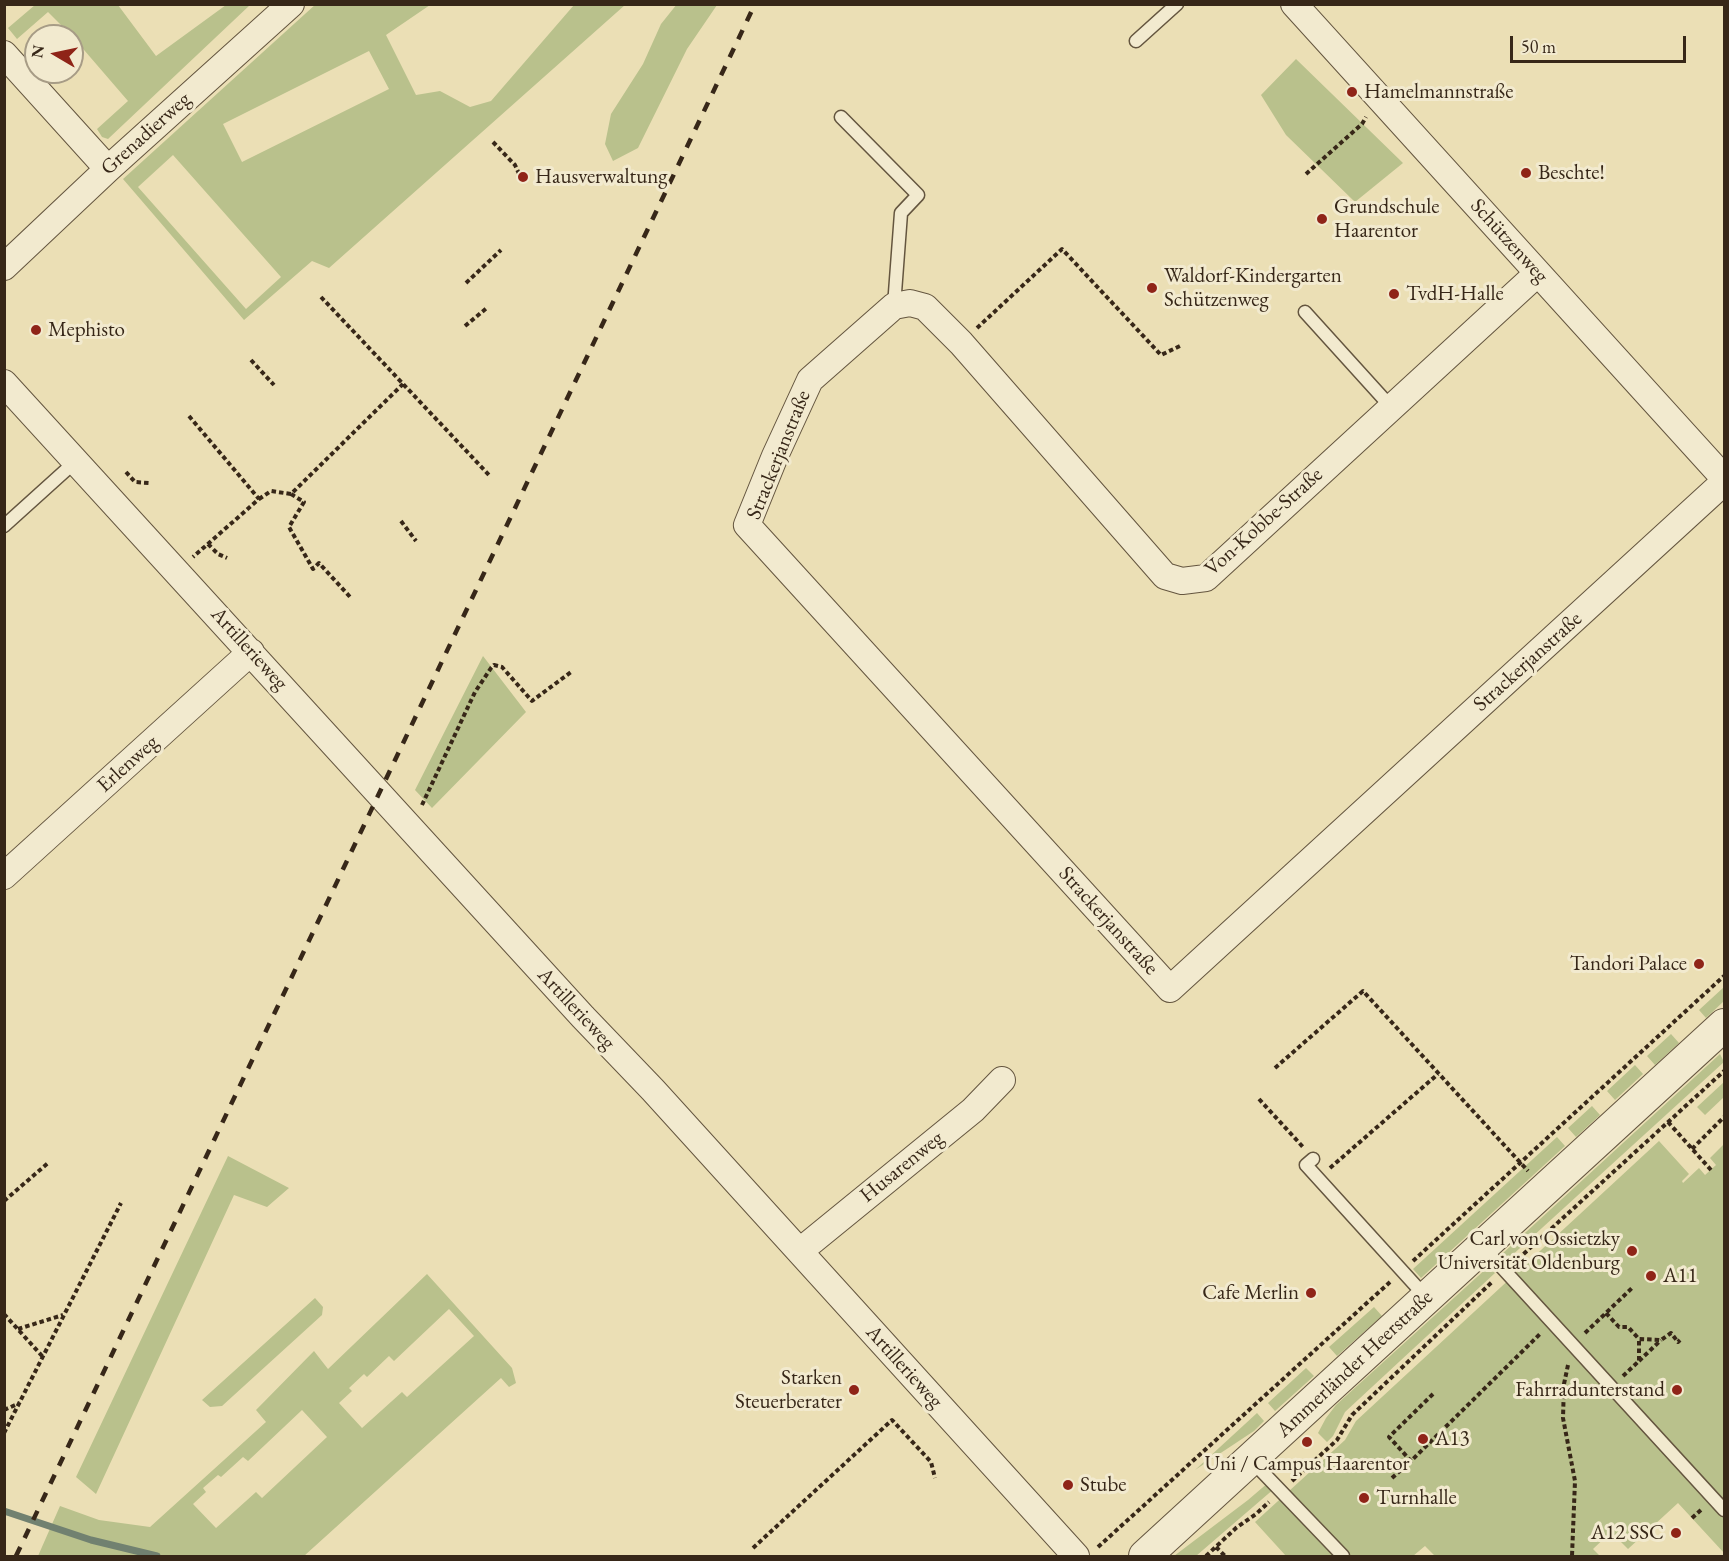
<!DOCTYPE html>
<meta charset="utf-8">
<style>
body{margin:0}
#map{position:relative;width:1729px;height:1561px;overflow:hidden;background:#ebdfb5;font-family:"EB Garamond",serif}
canvas{display:block}
.frame{position:absolute;inset:0;border:6px solid #372718;pointer-events:none}
.north{position:absolute;left:24px;top:24px;width:60px;height:60px;box-sizing:border-box;background:#f2eacf;border:2px solid #a79c86;border-radius:50%;rotate:279deg;font-size:16px;font-weight:700;line-height:24px;text-align:center;color:#372718}
.north::after{content:'';display:block;margin:auto;width:21px;height:27px;background:#8f2418;clip-path:polygon(50% 0,100% 100%,50% 72%,0 100%)}
.scale{position:absolute;left:1510px;top:36px;width:176px;height:27px;box-sizing:border-box;border:3px solid #372718;border-top:0;padding-left:8px;font-size:18px;line-height:21px;white-space:nowrap;color:#372718;-webkit-text-stroke:4px #f2eacf;paint-order:stroke}
</style>
<div id="map">
<canvas width="1729" height="1561"></canvas>
<div class="frame"></div>
<div class="north">N</div>
<div class="scale">50 m</div>
</div>
<script>
const ctx = document.querySelector('canvas').getContext('2d');
ctx.lineJoin = 'round';
function paint(path, color) {
  ctx.fillStyle = color;
  ctx.fill(path, 'evenodd');
}
function poly(rows) {
  const path = new Path2D();
  for (const r of rows) {
    path.moveTo(r[0], r[1]);
    for (let i = 2; i < r.length; i += 2) path.lineTo(r[i], r[i + 1]);
  }
  return path;
}
function trace(path, color, width, dash) {
  ctx.strokeStyle = color;
  ctx.lineWidth = width;
  ctx.lineCap = dash ? 'butt' : 'round';
  ctx.setLineDash(dash || []);
  ctx.stroke(path);
}
function write(font, color, halo, rows, align = 'center') {
  ctx.font = font + ' "EB Garamond",serif';
  ctx.lineWidth = 6;
  ctx.setLineDash([]);
  ctx.textBaseline = 'middle';
  ctx.strokeStyle = halo;
  ctx.fillStyle = color;
  for (const [text, x, y, turn = 0] of rows) {
    ctx.save();
    ctx.translate(x, y);
    ctx.rotate((+turn || 0) * Math.PI / 180);
    ctx.textAlign = isNaN(turn) ? turn : align;
    if (halo) ctx.strokeText(text, 0, 0);
    ctx.fillText(text, 0, 0);
    ctx.restore();
  }
}
const green = poly([
 [316,4,430,5,386,35,416,95,440,91,470,107,491,101,574,5,625,5,329,268,312,261,244,320,123,179],
 [369,51,389,89,242,162,223,124],
 [173,155,281,277,246,309,138,187],
 [677,4,717,5,687,49,638,148,613,161,605,144,611,114,643,64,661,24],
 [35,5,118,5,156,56,226,5,250,5,108,139,102,137,97,129,128,101,72,36,48,12,17,39,8,28],
 [1296,59,1403,163,1355,202,1286,135,1261,95],
 [483,656,526,712,432,808,415,790],
 [1724,987,1724,1001,1706,1018,1699,1010],
 [1671,1034,1679,1043,1655,1065,1647,1056],
 [1720,1054,1724,1062,1508,1259,1502,1254],
 [1635,1065,1643,1074,1615,1100,1607,1091],
 [1724,1082,1724,1097,1705,1115,1697,1107],
 [1592,1106,1600,1115,1576,1137,1568,1128],
 [1557,1137,1565,1146,1421,1278,1413,1269],
 [1659,1141,1689,1174,1682,1181,1683,1183,1699,1168,1705,1175,1716,1165,1710,1158,1724,1144,1724,1553,1678,1503,1628,1549,1611,1532,1593,1549,1600,1556,1435,1556,1425,1546,1413,1556,1286,1556,1255,1522,1345,1440,1356,1421],
 [228,1156,289,1188,267,1207,234,1195,96,1494,76,1477],
 [1488,1267,1495,1273,1345,1412,1333,1436,1327,1442,1318,1433,1326,1418,1336,1405],
 [427,1274,512,1368,516,1383,509,1387,501,1378,304,1556,38,1556,60,1506,99,1520,150,1527,266,1422,256,1410,314,1351,328,1369],
 [449,1309,474,1336,407,1397,402,1392,362,1428,339,1403,352,1391,349,1388,364,1374,367,1377,389,1356,394,1361],
 [302,1410,327,1437,262,1498,256,1492,216,1528,193,1504,206,1492,203,1488,218,1475,221,1477,243,1457,248,1461],
 [315,1298,323,1307,322,1315,222,1406,210,1407,202,1400],
 [1374,1307,1382,1316,1337,1356,1329,1347],
 [1306,1368,1314,1376,1275,1411,1268,1403],
 [1257,1413,1264,1421,1254,1431,1195,1470],
 [1269,1482,1275,1488,1196,1556,1174,1556,1248,1500]
]);
const stream = poly([
 [4,1511,91,1540,157,1556]
]);
const path = poly([
 [493,142,515,165,520,176],
 [1306,174,1362,124,1366,117],
 [466,283,501,250],
 [321,297,489,475],
 [465,326,488,307],
 [977,328,1062,249,1161,355,1182,345],
 [251,360,274,385],
 [189,416,259,499,193,557],
 [126,472,135,482,149,483],
 [291,494,304,502,289,527,313,569,319,563,351,598],
 [259,499,271,491,291,494,403,384],
 [401,521,416,541],
 [208,544,218,554,227,558],
 [422,805,475,692,491,668,494,665,502,667,532,701,571,672],
 [1275,1068,1363,991,1528,1171],
 [1259,1099,1303,1147],
 [1668,1122,1711,1170],
 [1692,1149,1724,1117],
 [1330,1168,1438,1074],
 [4,1201,48,1163],
 [1518,1259,1724,1071],
 [1413,1261,1724,976],
 [1606,1313,1619,1327,1628,1327,1639,1339,1661,1340,1671,1333,1678,1342,1680,1340],
 [4,1314,43,1357],
 [18,1329,63,1315],
 [1585,1333,1632,1288],
 [1639,1361,1661,1340],
 [1568,1365,1564,1384,1563,1418,1575,1481,1572,1556],
 [1623,1376,1639,1361,1639,1339],
 [1433,1394,1389,1437,1411,1461,1541,1333],
 [4,1410,20,1403],
 [4,1433,121,1203],
 [1392,1478,1411,1461],
 [1292,1481,1337,1440,1352,1415,1492,1282],
 [1692,1518,1702,1509],
 [1098,1547,1390,1282],
 [1216,1547,1225,1556],
 [753,1548,892,1420,931,1462,935,1478],
 [1206,1556,1236,1528,1256,1514,1269,1502]
]);
const service = poly([
 [1136,41,1177,4],
 [841,117,918,195,901,213,894,306],
 [1305,312,1391,407],
 [4,526,76,461],
 [1313,1159,1306,1165,1425,1296],
 [1484,1248,1724,1510],
 [1251,1460,1343,1556]
]);
const minor = poly([
 [1294,4,1724,478],
 [4,54,108,169],
 [4,267,108,169,291,4],
 [1538,273,1206,578,1182,581,1165,576,961,343,925,307,910,303,894,306,810,380,775,456,747,525,1170,989,1724,482],
 [4,383,583,1017,653,1090,1076,1556],
 [4,876,251,652],
 [800,1251,973,1110,1002,1080]
]);
const tertiary = poly([
 [1145,1556,1724,1025]
]);
const rail = poly([
 [16,1556,755,4]
]);
const markers = [
 [1352,92,6,"#8f2418"],
 [1526,173,6,"#8f2418"],
 [523,177,6,"#8f2418"],
 [1322,219,6,"#8f2418"],
 [1152,288,6,"#8f2418"],
 [1394,294,6,"#8f2418"],
 [36,330,6,"#8f2418"],
 [1699,964,6,"#8f2418"],
 [1632,1251,6,"#8f2418"],
 [1651,1276,6,"#8f2418"],
 [1311,1293,6,"#8f2418"],
 [854,1390,6,"#8f2418"],
 [1677,1390,6,"#8f2418"],
 [1423,1439,6,"#8f2418"],
 [1307,1442,6,"#8f2418"],
 [1068,1485,6,"#8f2418"],
 [1364,1498,6,"#8f2418"],
 [1676,1533,6,"#8f2418"]
];
const poiNames = [
 ["Hamelmannstraße",1364,92],
 ["Beschte!",1538,173],
 ["Hausverwaltung",535,177],
 ["Grundschule",1334,207],
 ["Haarentor",1334,231],
 ["Waldorf-Kindergarten",1164,276],
 ["Schützenweg",1164,300],
 ["TvdH-Halle",1406,294],
 ["Mephisto",48,330],
 ["Tandori Palace",1687,964,"right"],
 ["Carl von Ossietzky",1620,1239,"right"],
 ["Universität Oldenburg",1620,1263,"right"],
 ["A11",1663,1276],
 ["Cafe Merlin",1299,1293,"right"],
 ["Starken",842,1378,"right"],
 ["Steuerberater",842,1402,"right"],
 ["Fahrradunterstand",1665,1390,"right"],
 ["A13",1435,1439],
 ["Uni / Campus Haarentor",1307,1464,"center"],
 ["Stube",1080,1485],
 ["Turnhalle",1376,1498],
 ["A12 SSC",1664,1533,"right"]
];
const streetNames = [
 ["Grenadierweg",146,134,-42],
 ["Schützenweg",1509,241,48],
 ["Strackerjanstraße",779,455,-68],
 ["Von-Kobbe-Straße",1264,522,-42],
 ["Artillerieweg",249,649,48],
 ["Strackerjanstraße",1528,662,-42],
 ["Erlenweg",128,764,-42],
 ["Strackerjanstraße",1108,921,48],
 ["Artillerieweg",576,1009,47],
 ["Husarenweg",902,1167,-39],
 ["Ammerländer Heerstraße",1355,1364,-43],
 ["Artillerieweg",904,1367,48]
];
paint(green, '#b9c18c');
trace(stream, '#718170', 7);
trace(service, '#64553f', 15);
trace(minor, '#64553f', 28);
trace(tertiary, '#64553f', 34);
trace(path, '#372718', 4, [4.5, 3]);
trace(service, '#f2eacf', 12);
trace(minor, '#f2eacf', 26);
trace(tertiary, '#f2eacf', 32);
trace(rail, '#372718', 4.5, [10, 10]);
for (const [x, y, r, color] of markers) {
  const dot = new Path2D();
  dot.arc(x, y, r, 0, 2 * Math.PI);
  ctx.fillStyle = color;
  ctx.fill(dot);
  trace(dot, '#f2eacf', 2);
}
write('21px', '#372718', '#f2eacf', poiNames, 'left');
write('21px', '#372718', '#f2eacf', streetNames);
</script>
